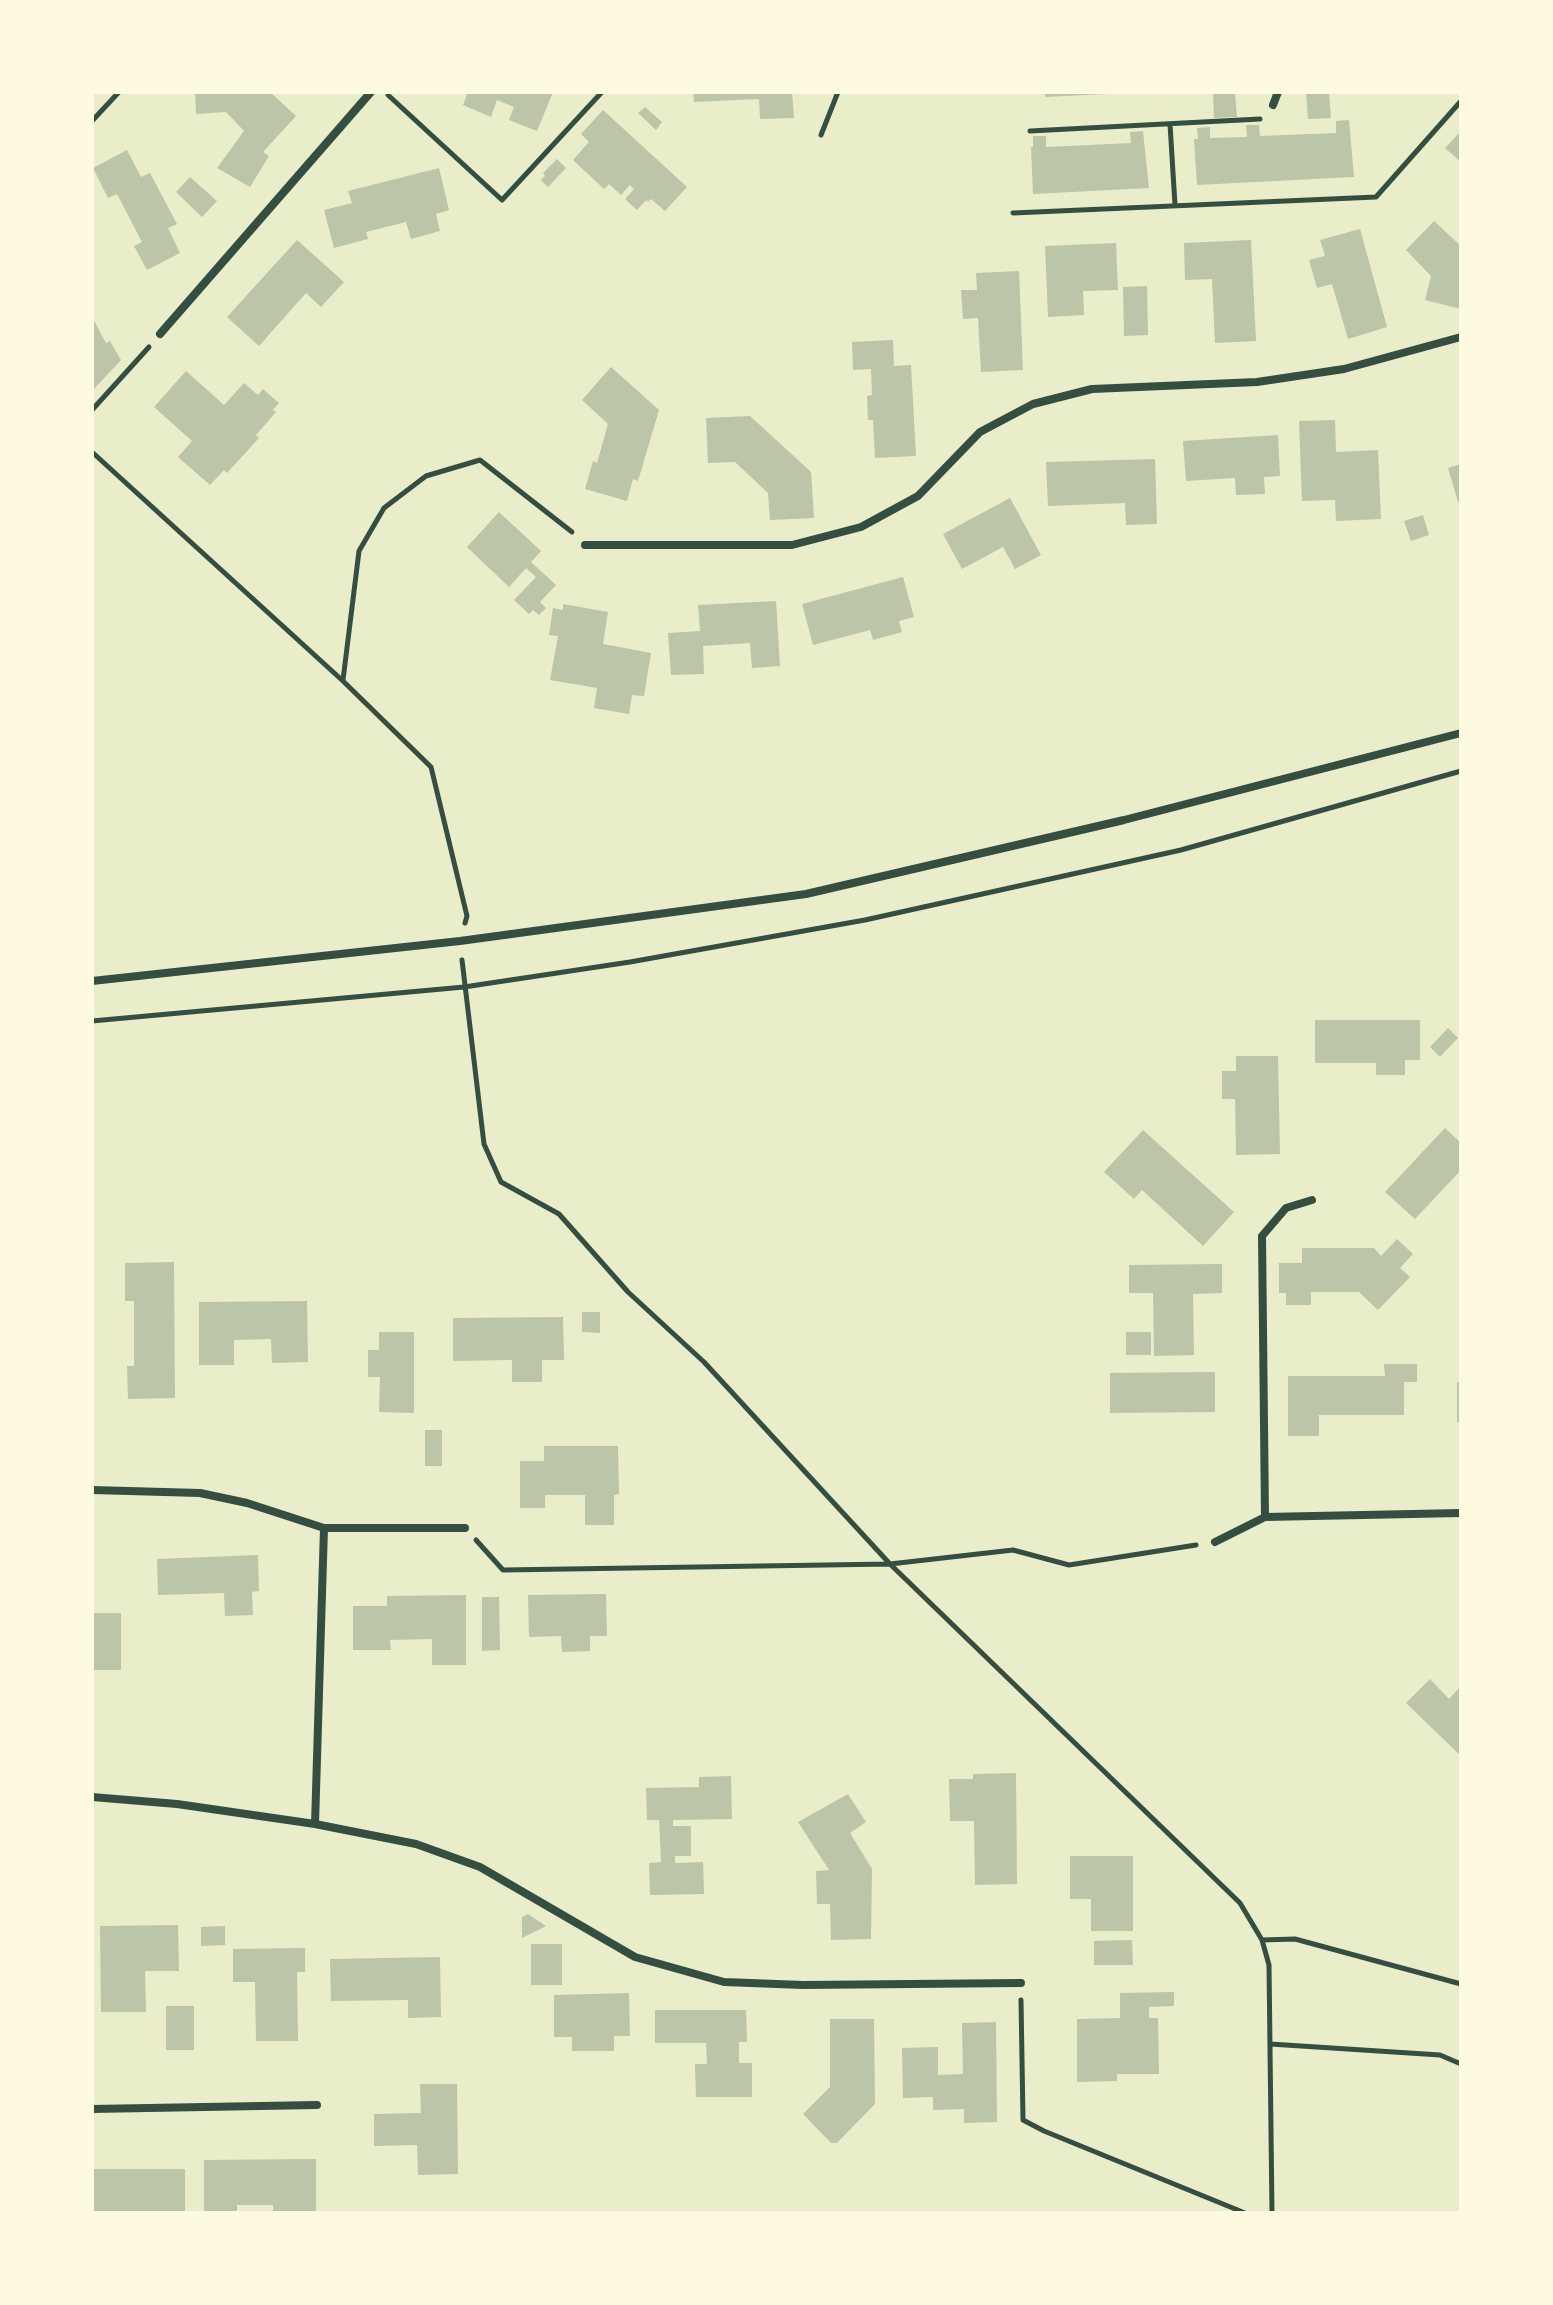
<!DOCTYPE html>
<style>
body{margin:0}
#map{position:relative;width:1553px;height:2305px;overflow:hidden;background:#e9edc9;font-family:"Space Grotesk",sans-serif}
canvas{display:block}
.frame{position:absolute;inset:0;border:94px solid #fefae0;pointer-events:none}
</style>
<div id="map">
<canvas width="1553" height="2305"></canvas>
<div class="frame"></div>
</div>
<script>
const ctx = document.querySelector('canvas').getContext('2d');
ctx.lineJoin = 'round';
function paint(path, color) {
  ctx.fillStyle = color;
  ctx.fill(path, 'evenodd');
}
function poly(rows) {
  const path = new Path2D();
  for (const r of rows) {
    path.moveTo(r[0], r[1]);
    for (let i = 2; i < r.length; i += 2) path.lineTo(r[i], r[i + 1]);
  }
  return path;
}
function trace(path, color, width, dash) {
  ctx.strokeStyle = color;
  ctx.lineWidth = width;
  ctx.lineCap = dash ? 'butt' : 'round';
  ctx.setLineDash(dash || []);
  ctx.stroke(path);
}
const building = poly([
 [195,92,270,92,296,116,263,152,269,156,250,187,217,168,244,131,226,112,196,114],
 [468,92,553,92,537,131,509,120,514,107,497,100,491,117,463,105],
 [693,92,792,92,794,118,760,119,759,99,694,102],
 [1045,92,1106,92,1106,94,1045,97],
 [1213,92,1235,92,1237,117,1214,118],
 [1306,92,1329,92,1331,118,1308,119],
 [645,107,662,122,656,130,638,113],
 [603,110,687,187,665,211,651,199,648,202,646,200,637,210,625,199,634,189,630,185,621,195,609,184,604,189,573,160,589,142,581,134],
 [1349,120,1354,177,1197,185,1194,139,1198,139,1197,128,1210,127,1210,138,1247,137,1246,125,1259,125,1260,136,1336,133,1336,121],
 [1143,131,1149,188,1033,194,1031,147,1033,147,1033,136,1046,136,1046,147,1131,143,1130,132],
 [1461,131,1461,162,1445,148],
 [127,150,141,177,150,173,177,224,168,228,180,253,147,270,134,246,142,242,117,194,108,198,93,168],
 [557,159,566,168,548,187,541,180,545,176,543,173],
 [439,168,449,210,436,214,440,231,411,239,406,222,366,232,368,239,334,248,324,210,352,203,348,191],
 [190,177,217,201,202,217,176,192],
 [1434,221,1461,246,1461,309,1425,300,1431,276,1406,250],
 [1360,229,1387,327,1348,339,1332,284,1317,288,1309,260,1325,256,1320,240],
 [297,240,344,282,321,307,306,293,259,346,227,317],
 [1251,240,1256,341,1215,343,1212,279,1185,280,1184,243],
 [1116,243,1118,290,1083,291,1084,315,1048,317,1045,246],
 [1019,271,1023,370,981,372,978,318,963,319,961,290,977,290,976,273],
 [1147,286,1148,335,1124,336,1123,287],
 [92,317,106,343,110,341,121,360,92,391],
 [893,340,894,366,911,365,916,456,875,458,873,420,868,420,867,396,872,395,871,369,853,370,852,342],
 [611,367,659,410,638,481,633,479,627,501,585,489,593,461,597,463,608,424,582,400],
 [186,371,224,405,244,383,258,395,263,389,279,403,273,410,276,412,256,435,259,438,227,473,224,470,210,485,178,457,192,441,154,407],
 [750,416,811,472,814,518,770,520,768,493,735,462,708,463,706,418],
 [1335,420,1336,452,1378,450,1381,519,1336,521,1335,500,1302,501,1299,421],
 [1278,435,1280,476,1264,477,1265,494,1236,495,1235,478,1186,481,1183,441],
 [1155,459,1157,524,1126,525,1125,503,1048,506,1046,462],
 [1461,464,1461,502,1458,502,1448,468],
 [1010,498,1041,555,1015,569,1003,547,962,569,943,534],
 [499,512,541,551,531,562,556,585,540,602,546,608,539,615,533,610,529,614,514,600,536,577,526,568,509,587,467,547],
 [1423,515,1429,535,1411,541,1404,521],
 [903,577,914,617,899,621,902,632,873,640,870,630,813,645,802,604],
 [776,601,780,666,752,668,750,643,703,646,704,674,671,675,668,633,700,631,698,605],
 [563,604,608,612,603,644,651,653,644,696,632,695,629,714,594,708,597,688,550,680,558,636,549,635,553,608,563,610],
 [1315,1020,1420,1020,1420,1060,1405,1060,1405,1075,1376,1075,1376,1063,1315,1063],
 [1448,1028,1458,1038,1440,1057,1430,1047],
 [1236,1056,1278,1056,1280,1154,1236,1155,1235,1099,1222,1099,1222,1071,1236,1071],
 [1445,1128,1461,1143,1461,1170,1415,1219,1385,1192],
 [1143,1130,1234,1212,1203,1246,1142,1190,1134,1199,1104,1172],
 [1397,1239,1413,1254,1400,1268,1410,1277,1378,1310,1359,1292,1311,1292,1311,1305,1286,1305,1286,1293,1279,1293,1279,1263,1302,1263,1302,1248,1374,1248,1381,1256],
 [174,1262,175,1398,128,1399,127,1366,134,1366,134,1301,125,1301,125,1263],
 [1222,1264,1222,1293,1193,1294,1194,1355,1154,1356,1153,1293,1129,1293,1129,1265],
 [307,1301,308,1362,272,1363,271,1339,234,1340,234,1365,199,1365,199,1302],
 [582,1312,600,1312,600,1333,582,1332],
 [563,1317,564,1360,542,1360,542,1382,512,1382,512,1360,453,1361,453,1318],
 [379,1332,414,1332,414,1413,379,1412,380,1377,368,1377,368,1350,379,1350],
 [1126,1332,1151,1332,1151,1355,1126,1355],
 [1384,1364,1417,1364,1417,1382,1404,1382,1404,1415,1319,1415,1319,1436,1288,1436,1288,1376,1385,1376],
 [1215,1372,1215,1412,1110,1413,1110,1373],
 [1457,1382,1461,1382,1461,1422,1457,1422],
 [425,1430,442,1430,442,1466,425,1466],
 [544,1446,618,1446,619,1494,614,1495,614,1525,585,1525,585,1495,545,1495,545,1508,520,1508,520,1461,544,1461],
 [258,1555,259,1591,252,1592,253,1615,225,1616,224,1593,158,1595,157,1559],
 [606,1594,607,1636,590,1636,590,1651,562,1652,561,1636,529,1637,528,1595],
 [466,1595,466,1665,432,1665,432,1639,390,1640,391,1650,353,1650,353,1606,387,1606,387,1596],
 [482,1597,499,1597,500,1650,482,1651],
 [92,1613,121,1613,121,1670,93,1670],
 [1430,1679,1449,1699,1461,1686,1461,1756,1406,1703],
 [1016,1773,1017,1884,975,1885,974,1821,950,1821,949,1779,973,1779,973,1774],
 [731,1776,732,1819,673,1820,673,1826,691,1826,691,1856,675,1856,675,1863,703,1862,704,1894,650,1895,649,1863,661,1862,659,1820,647,1820,646,1788,699,1787,699,1777],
 [848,1794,866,1822,850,1833,872,1869,871,1939,831,1940,830,1904,817,1904,816,1871,829,1870,798,1822],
 [1070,1856,1133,1856,1133,1931,1091,1931,1091,1899,1070,1899],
 [528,1914,546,1926,522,1938,522,1917],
 [178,1925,179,1971,145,1971,146,2012,101,2012,100,1926],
 [225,1926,225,1945,201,1946,201,1927],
 [1132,1940,1133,1965,1094,1965,1094,1941],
 [531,1944,562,1944,562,1985,531,1985],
 [305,1948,305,1972,297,1972,298,2041,256,2041,255,1982,233,1982,233,1949],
 [440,1957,441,2017,408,2018,408,2000,331,2001,330,1959],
 [1174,1992,1174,2006,1149,2007,1149,2018,1158,2018,1159,2074,1117,2074,1117,2081,1077,2082,1077,2019,1120,2018,1120,1993],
 [629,1993,630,2036,614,2036,614,2051,572,2051,572,2037,554,2037,554,1995],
 [166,2006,194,2006,194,2050,166,2050],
 [655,2010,746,2010,747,2042,739,2042,739,2063,752,2063,752,2097,696,2097,695,2064,707,2064,706,2043,655,2043],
 [830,2019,874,2019,875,2104,837,2143,831,2143,803,2114,830,2087],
 [996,2022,997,2122,964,2123,964,2109,933,2110,933,2097,903,2098,902,2048,938,2047,938,2075,963,2074,962,2023],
 [420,2084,457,2084,458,2174,418,2175,417,2145,374,2146,374,2114,421,2113],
 [316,2159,316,2213,273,2213,273,2205,237,2205,237,2212,204,2212,204,2160],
 [92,2169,185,2169,185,2213,92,2213]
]);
const path = poly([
 [388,95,502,200,602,92],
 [92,121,119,92],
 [1170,124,1175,205],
 [1030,131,1260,119],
 [821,135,838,92],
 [1013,213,1376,197,1461,101],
 [92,410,149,347],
 [92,452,343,681,431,767,467,916,465,923],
 [343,680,359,551,384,508,426,476,480,460,572,532],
 [462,960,484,1144,501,1182,559,1214,628,1292,704,1362,890,1564,1240,1903,1262,1940,1269,1965,1272,2213],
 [92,1021,464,987,630,962,865,920,1181,850,1461,771],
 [476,1540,503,1570,890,1564,1013,1550,1069,1565,1196,1545],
 [1262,1940,1295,1939,1461,1984],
 [1021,2000,1023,2120,1044,2131,1245,2213],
 [1270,2044,1440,2055,1461,2064]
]);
const minor = poly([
 [1273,105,1278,92],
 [160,334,371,92],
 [585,545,792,545,861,527,918,496,980,432,1033,404,1092,389,1257,382,1344,369,1461,337],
 [92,981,460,941,806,894,1124,820,1461,733],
 [92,1490,200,1493,247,1503,324,1528,465,1528],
 [1265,1517,1262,1236,1286,1208,1312,1200],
 [1215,1542,1265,1517,1461,1513],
 [92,1797,177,1804,315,1824,416,1844,480,1867,635,1957,724,1982,803,1985,1021,1983],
 [315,1824,324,1528],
 [92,2109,317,2105]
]);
paint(building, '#bcc5a7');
trace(path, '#344e41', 5);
trace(minor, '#344e41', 8);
</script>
